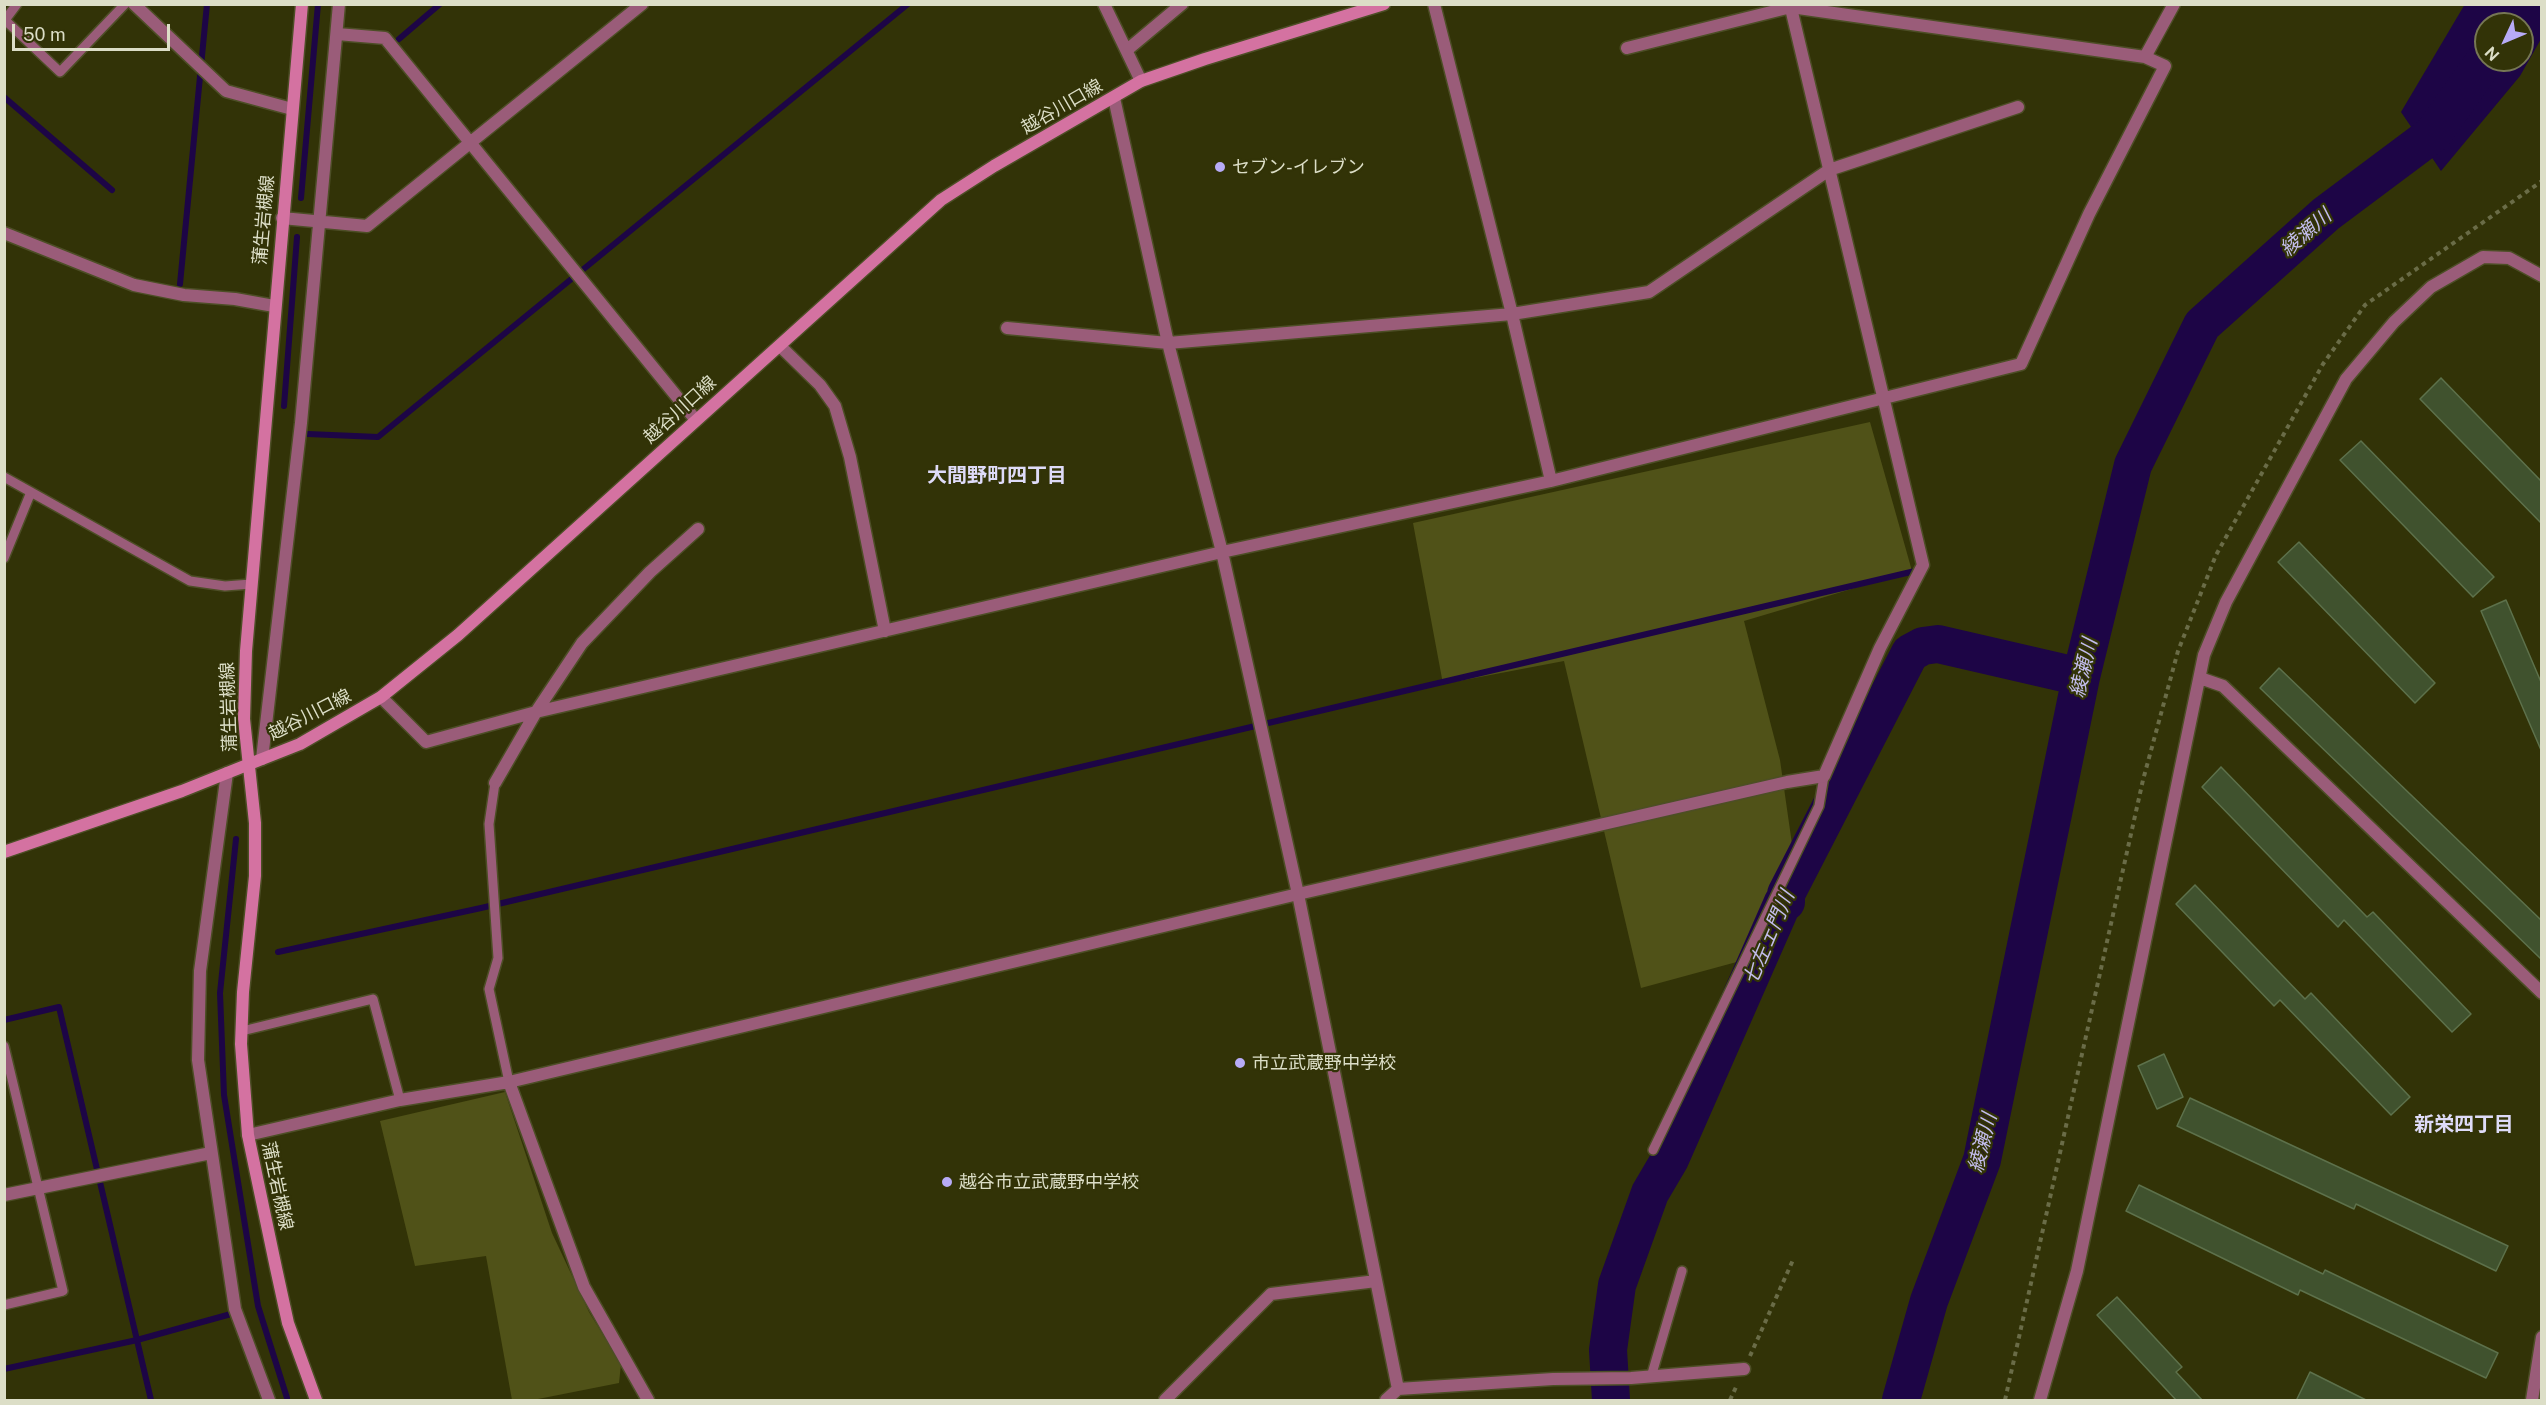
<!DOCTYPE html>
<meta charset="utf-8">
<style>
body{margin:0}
#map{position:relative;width:2546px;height:1405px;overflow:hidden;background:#323307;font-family:"Public Sans",sans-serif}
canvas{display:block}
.frame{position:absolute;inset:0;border:6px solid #dcdec7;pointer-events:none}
.north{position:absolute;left:2474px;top:12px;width:60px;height:60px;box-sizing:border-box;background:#323307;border:2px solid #767754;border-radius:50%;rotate:226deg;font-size:16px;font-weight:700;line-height:24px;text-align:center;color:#dcdec7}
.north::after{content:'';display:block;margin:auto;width:21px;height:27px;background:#b7abf7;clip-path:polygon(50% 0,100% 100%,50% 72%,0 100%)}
.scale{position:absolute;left:12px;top:24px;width:158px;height:27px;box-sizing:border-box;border:3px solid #dcdec7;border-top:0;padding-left:8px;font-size:18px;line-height:21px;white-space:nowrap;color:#dcdec7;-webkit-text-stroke:4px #323307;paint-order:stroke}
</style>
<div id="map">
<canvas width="2546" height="1405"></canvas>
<div class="frame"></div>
<div class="north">N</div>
<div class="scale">50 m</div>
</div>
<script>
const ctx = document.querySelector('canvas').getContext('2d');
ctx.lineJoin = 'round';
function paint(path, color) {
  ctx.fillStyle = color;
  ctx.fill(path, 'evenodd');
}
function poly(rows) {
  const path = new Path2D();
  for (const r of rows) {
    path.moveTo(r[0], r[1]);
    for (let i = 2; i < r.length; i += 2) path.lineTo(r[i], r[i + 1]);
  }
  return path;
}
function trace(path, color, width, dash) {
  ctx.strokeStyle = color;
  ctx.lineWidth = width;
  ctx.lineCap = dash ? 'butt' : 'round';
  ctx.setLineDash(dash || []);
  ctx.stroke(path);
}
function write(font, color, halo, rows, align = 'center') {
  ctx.font = font + ' "Public Sans","Noto Sans JP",sans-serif';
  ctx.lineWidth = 4.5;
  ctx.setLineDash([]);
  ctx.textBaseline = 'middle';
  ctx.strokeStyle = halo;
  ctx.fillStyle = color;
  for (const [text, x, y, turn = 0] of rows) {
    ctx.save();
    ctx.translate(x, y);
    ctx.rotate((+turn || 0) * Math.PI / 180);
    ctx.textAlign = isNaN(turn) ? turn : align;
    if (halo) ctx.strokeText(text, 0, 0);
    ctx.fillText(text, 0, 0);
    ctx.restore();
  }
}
const green = poly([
 [1870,422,1912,571,1744,621,1780,760,1793,851,1744,960,1641,988,1564,661,1443,684,1413,523],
 [505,1092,552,1233,589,1312,621,1364,619,1383,533,1400,512,1400,486,1256,415,1266,380,1121]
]);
const water = poly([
 [2465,4,2541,5,2541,39,2520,76,2441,171,2401,112],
 [2486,24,2522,24,2522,60,2486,60]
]);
const stream = poly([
 [399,39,440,4],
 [4,97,112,190],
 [301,198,318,4],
 [180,284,207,4],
 [284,406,297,237],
 [308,434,378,437,908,4],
 [236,839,220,993,224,1095,258,1306,287,1398],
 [278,952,481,908,1915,571],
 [4,1020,59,1007,151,1400],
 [4,1369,137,1340,231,1314]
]);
const river = poly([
 [1611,1400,1608,1350,1617,1285,1650,1193,1670,1159,1783,902,1786,902,1786,894,1910,653,1923,646,1938,644,2081,677],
 [1901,1400,1929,1301,1982,1160,2081,677,2133,465,2202,325,2326,214,2433,134,2486,59]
]);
const building = poly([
 [2441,378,2541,481,2541,523,2420,399,2441,378],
 [2361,441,2494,577,2473,597,2340,460,2361,441],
 [2299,542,2435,683,2415,703,2278,562,2299,542],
 [2506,600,2541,682,2541,750,2481,611,2506,600],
 [2279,668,2541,920,2541,959,2260,688,2279,668],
 [2221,767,2367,917,2373,912,2471,1014,2452,1032,2344,920,2338,927,2202,787,2221,767],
 [2195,885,2305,999,2311,993,2410,1097,2391,1115,2280,1000,2274,1006,2176,904,2195,885],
 [2164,1054,2183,1097,2157,1109,2138,1066,2164,1054],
 [2190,1098,2508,1246,2496,1271,2356,1204,2354,1209,2177,1126,2190,1098],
 [2139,1185,2323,1274,2325,1270,2498,1353,2486,1378,2300,1290,2298,1295,2126,1211,2139,1185],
 [2117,1297,2182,1367,2176,1372,2203,1401,2177,1401,2097,1315,2117,1297],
 [2310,1372,2368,1401,2296,1401,2310,1372]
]);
const path = poly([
 [1750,1356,1793,1260],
 [1730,1400,1737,1385],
 [2005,1400,2143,780,2178,651,2216,555,2323,364,2365,305,2542,181]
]);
const lane = poly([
 [17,4,5,20,60,72,125,4],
 [4,477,190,581,225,586,251,584],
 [4,558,31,492],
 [495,783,489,824,498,958,489,989,509,1082],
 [242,1031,373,999,400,1100],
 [4,1046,63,1291,4,1305],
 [1653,1150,1819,806,1824,776],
 [1651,1377,1682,1271]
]);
const street = poly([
 [134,4,226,91,292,109],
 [1104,4,1141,81],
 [1434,4,1512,314,1551,481],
 [337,34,385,38,695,419],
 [1127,50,1182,4],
 [2145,57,2174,4],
 [1114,98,1168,343,1222,552,1298,894,1398,1389],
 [282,218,367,226,642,4],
 [4,233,134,285,184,295,235,299,274,306],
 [1007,328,1168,343,1512,314,1649,292,1829,170,2018,107],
 [780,346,820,385,835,406,850,457,885,631],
 [2200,678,2223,686,2542,993],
 [381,697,426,742,536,712,1222,552,1551,481,2021,364,2089,214,2165,66,2145,57,1791,7,1627,48],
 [262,759,301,423,339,4],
 [227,773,200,971,198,1060,235,1309,269,1400],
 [495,783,536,712,582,643,650,572,698,529],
 [509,1082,584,1287,648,1400],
 [248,1135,400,1100,509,1082,1298,894,1787,782,1824,776,1880,648,1923,565,1790,4],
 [4,1195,211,1153],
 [1165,1400,1271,1294,1376,1281],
 [1386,1400,1398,1389,1553,1379,1631,1378,1744,1369],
 [2040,1400,2077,1271,2204,655,2226,602,2346,379,2394,322,2431,287,2483,257,2509,258,2542,276],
 [2532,1400,2542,1337]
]);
const secondary = poly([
 [302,4,246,651,244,719,255,823,255,876,243,992,241,1044,248,1135,276,1268,288,1323,316,1400],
 [4,852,182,791,262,759,300,744,381,697,458,635,941,200,994,166,1141,81,1205,59,1384,4]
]);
const markers = [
 [1220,167,6,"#b7abf7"],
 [1240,1063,6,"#b7abf7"],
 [947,1182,6,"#b7abf7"]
];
const streetNames = [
 ["越谷川口線",1062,107,-30],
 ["蒲生岩槻線",264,220,-85],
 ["越谷川口線",680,410,-42],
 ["蒲生岩槻線",229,707,-92],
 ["越谷川口線",310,715,-27],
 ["蒲生岩槻線",277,1186,78]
];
const poiNames = [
 ["セブン-イレブン",1232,167],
 ["市立武蔵野中学校",1252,1063],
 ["越谷市立武蔵野中学校",959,1182]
];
const waterNames = [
 ["綾瀬川",2306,233,-41],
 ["綾瀬川",2084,668,-77],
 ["七左ェ門川",1769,938,-67],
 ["綾瀬川",1983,1143,-76]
];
const neighbourhoodNames = [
 ["大間野町四丁目",997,476],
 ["新栄四丁目",2464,1125]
];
paint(green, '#505218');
paint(water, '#1d0546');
trace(stream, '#1d0546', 6);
trace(river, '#1d0546', 38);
paint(building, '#40522e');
trace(building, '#5d714b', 1.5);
trace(lane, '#4d4e26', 12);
trace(street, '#4d4e26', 15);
trace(secondary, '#4d4e26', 15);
trace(path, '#6a6c47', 4, [4.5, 4.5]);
trace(lane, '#9a5c79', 9);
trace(street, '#9a5c79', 12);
trace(secondary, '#d472a1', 12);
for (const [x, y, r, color] of markers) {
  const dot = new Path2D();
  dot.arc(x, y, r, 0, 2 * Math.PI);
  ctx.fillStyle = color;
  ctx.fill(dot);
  trace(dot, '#323307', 2);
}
write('18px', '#dcdec7', '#323307', streetNames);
write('18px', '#dcdec7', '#323307', poiNames, 'left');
write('italic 20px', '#c3bded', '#323307', waterNames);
write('bold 20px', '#dedbf8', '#323307', neighbourhoodNames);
</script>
